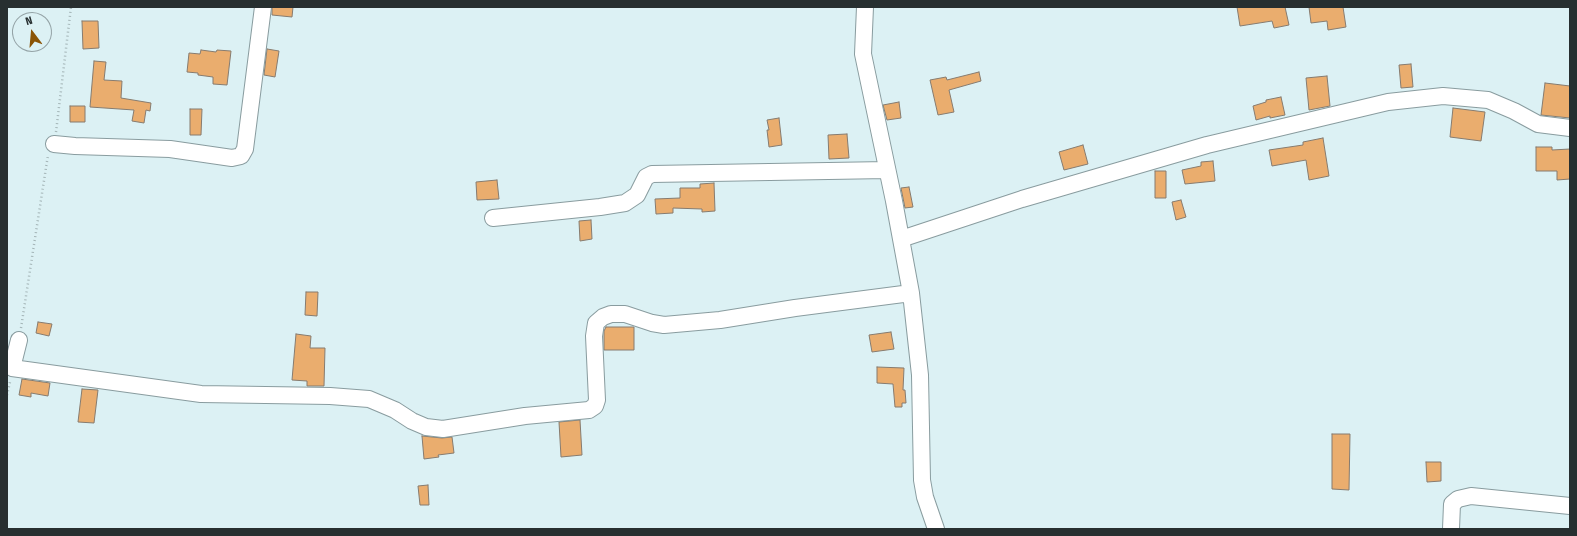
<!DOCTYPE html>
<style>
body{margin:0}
#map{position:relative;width:1577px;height:536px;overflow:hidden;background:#dcf1f4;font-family:"Fira Sans Condensed",sans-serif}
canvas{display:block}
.frame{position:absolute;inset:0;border:8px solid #272f30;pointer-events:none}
.north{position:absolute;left:12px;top:12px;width:40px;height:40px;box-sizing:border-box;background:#dcf1f4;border:1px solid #94a3a6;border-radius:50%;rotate:344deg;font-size:11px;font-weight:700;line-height:16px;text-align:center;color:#272f30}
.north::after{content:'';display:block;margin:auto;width:14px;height:18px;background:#8b5406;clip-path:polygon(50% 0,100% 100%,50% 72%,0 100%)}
</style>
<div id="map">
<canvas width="1577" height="536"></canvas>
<div class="frame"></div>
<div class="north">N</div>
</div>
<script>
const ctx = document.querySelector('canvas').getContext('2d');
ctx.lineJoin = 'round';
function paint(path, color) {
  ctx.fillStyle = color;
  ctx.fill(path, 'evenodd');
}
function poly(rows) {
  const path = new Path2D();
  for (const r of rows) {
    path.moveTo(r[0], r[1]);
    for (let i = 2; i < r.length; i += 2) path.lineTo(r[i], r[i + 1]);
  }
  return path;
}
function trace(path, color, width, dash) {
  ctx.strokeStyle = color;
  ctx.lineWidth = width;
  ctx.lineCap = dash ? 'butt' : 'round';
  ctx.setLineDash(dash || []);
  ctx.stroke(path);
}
const building = poly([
 [272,7,293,7,292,17,272,15,272,7],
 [1237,7,1285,7,1289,25,1274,28,1272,21,1240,26,1237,7],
 [1309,7,1343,7,1346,27,1328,30,1327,21,1311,23,1309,7],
 [82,21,98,21,99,48,83,49,82,21],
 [267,49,279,51,275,77,264,75,267,49],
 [201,50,216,52,217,50,231,51,227,85,213,84,213,77,198,75,198,73,187,72,189,53,200,54,201,50],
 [94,61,106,62,104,80,122,81,121,98,151,103,150,111,146,110,144,123,132,121,134,110,90,107,94,61],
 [1411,64,1413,87,1401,88,1399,65,1411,64],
 [979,72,981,81,949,90,954,112,938,115,930,80,946,77,947,80,979,72],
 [1327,76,1330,106,1309,110,1306,78,1327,76],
 [1545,83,1570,86,1570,118,1541,115,1545,83],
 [1281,97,1285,115,1270,118,1270,116,1256,120,1253,106,1266,102,1266,100,1281,97],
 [899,102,901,118,887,120,883,105,899,102],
 [70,106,85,106,85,122,70,122,70,106],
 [1453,108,1485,112,1481,141,1450,137,1453,108],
 [190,109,202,109,201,135,190,135,190,109],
 [779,118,782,145,769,147,767,130,769,130,767,120,779,118],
 [847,134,849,158,829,159,828,135,847,134],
 [1323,138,1329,176,1309,180,1306,160,1272,166,1269,150,1303,145,1303,142,1323,138],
 [1083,145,1088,164,1064,170,1059,152,1083,145],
 [1536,147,1552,147,1552,150,1570,149,1570,179,1557,180,1557,171,1536,171,1536,147],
 [1213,161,1215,181,1185,184,1182,170,1201,166,1201,162,1213,161],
 [1155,171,1166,171,1166,198,1155,198,1155,171],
 [497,180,499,199,477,200,476,182,497,180],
 [714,183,715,211,702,212,702,209,673,208,673,213,656,214,655,199,680,198,680,188,700,188,700,184,714,183],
 [909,187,913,207,905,208,901,188,909,187],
 [1181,200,1186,217,1176,220,1172,202,1181,200],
 [591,220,592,239,580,241,579,221,591,220],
 [306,292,318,292,317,316,305,315,306,292],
 [38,322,52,324,49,336,36,333,38,322],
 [606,327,634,327,634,350,604,350,604,331,606,327],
 [891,332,894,349,872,352,869,335,891,332],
 [296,334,311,336,310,348,325,348,324,386,307,386,307,381,292,380,296,334],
 [877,367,904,368,903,390,905,390,906,403,902,403,902,407,895,407,893,384,877,383,877,367],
 [22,379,50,383,48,396,31,393,31,397,19,395,22,379],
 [82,389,98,390,94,423,78,422,82,389],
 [580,420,582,455,561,457,559,422,580,420],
 [1332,434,1350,434,1349,490,1332,489,1332,434],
 [422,436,442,438,452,437,454,453,438,455,439,457,424,459,422,436],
 [1426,462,1441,462,1441,481,1427,482,1426,462],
 [428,485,429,505,420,505,418,486,428,485]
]);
const path = poly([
 [56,132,71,7],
 [21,328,48,155],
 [7,395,10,382]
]);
const minor = poly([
 [865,7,863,54,894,201,911,293,920,375,922,480,925,497,936,529],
 [54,144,75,146,170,149,232,158,241,156,245,149,263,7],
 [493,218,600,207,625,203,637,195,646,177,652,174,887,170],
 [901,239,1022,199,1207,145,1388,102,1443,96,1488,100,1514,111,1538,124,1570,128],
 [19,340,12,368,201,394,330,396,369,399,395,410,412,421,426,427,443,429,525,416,589,410,595,406,597,400,594,336,596,323,603,317,611,314,625,314,652,323,664,325,720,320,795,308,911,293],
 [1451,529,1452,504,1458,499,1471,496,1570,506]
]);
paint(building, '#eaad6e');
trace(building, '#867b6f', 1);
trace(minor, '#899c9f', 18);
trace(path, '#a4b5b7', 2.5, [1, 3]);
trace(minor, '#fff', 16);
</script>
